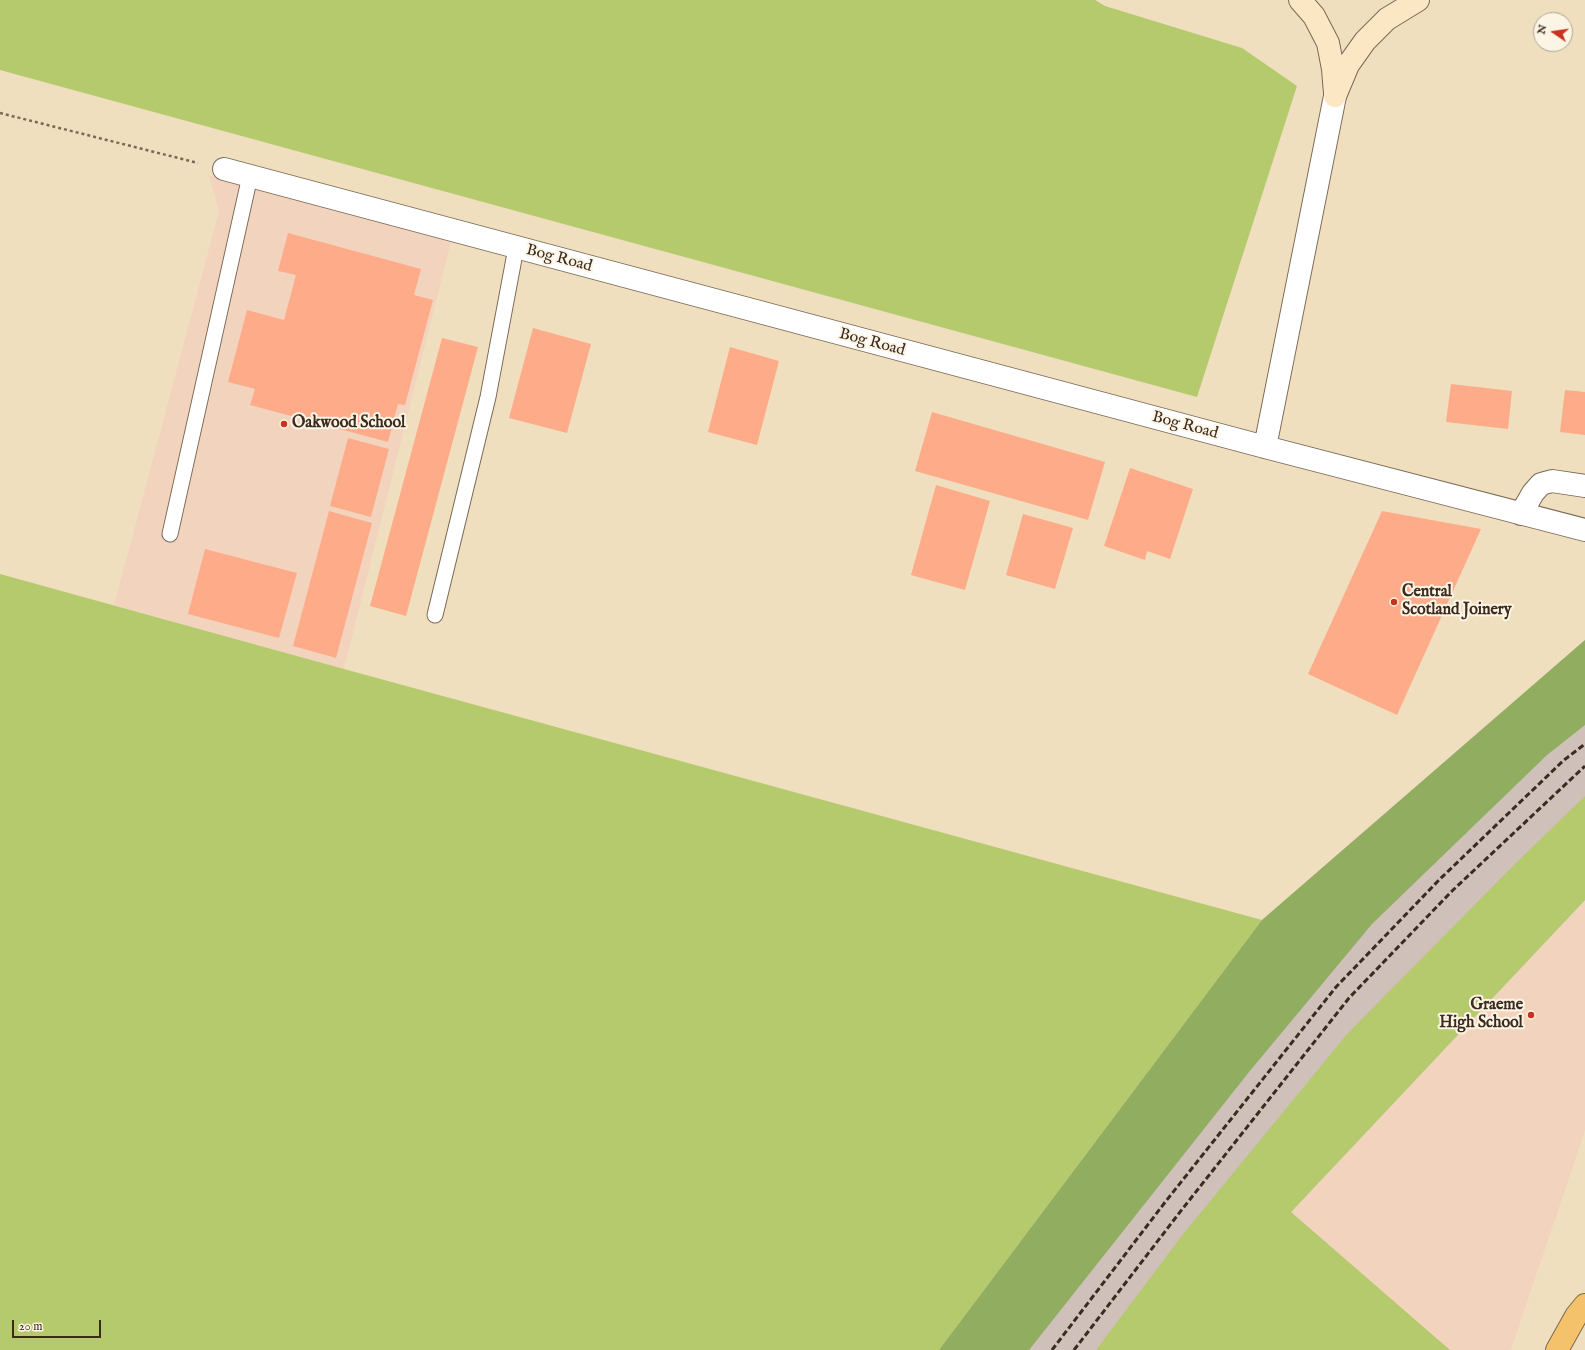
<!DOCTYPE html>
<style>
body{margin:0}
#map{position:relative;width:1585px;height:1350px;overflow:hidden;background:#efdfbe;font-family:"IM FELL English",serif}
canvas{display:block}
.north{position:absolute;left:1533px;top:12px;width:40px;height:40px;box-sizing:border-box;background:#fcf5e5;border:1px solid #afa495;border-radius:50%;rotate:283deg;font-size:11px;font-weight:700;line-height:16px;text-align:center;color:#3b2a1e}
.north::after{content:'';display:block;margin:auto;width:14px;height:18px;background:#c8321e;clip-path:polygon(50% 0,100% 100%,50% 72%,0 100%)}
.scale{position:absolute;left:12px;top:1320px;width:89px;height:18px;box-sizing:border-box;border:2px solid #3b2a1e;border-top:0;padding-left:5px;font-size:12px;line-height:14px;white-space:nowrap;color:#3b2a1e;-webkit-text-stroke:3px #fcf5e5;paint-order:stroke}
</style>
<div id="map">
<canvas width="1585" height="1350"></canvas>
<div class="north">N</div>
<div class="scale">20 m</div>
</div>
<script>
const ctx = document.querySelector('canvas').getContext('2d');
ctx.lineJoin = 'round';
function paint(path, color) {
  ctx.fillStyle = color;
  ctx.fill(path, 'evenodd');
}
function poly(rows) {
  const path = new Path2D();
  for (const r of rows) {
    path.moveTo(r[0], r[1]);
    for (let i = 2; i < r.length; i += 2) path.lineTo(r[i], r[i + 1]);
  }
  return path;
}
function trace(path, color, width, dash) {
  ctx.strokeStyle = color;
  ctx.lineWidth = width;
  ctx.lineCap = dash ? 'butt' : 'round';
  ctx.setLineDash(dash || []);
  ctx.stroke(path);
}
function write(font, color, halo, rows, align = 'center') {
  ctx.font = font + ' "IM FELL English",serif';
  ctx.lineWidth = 4;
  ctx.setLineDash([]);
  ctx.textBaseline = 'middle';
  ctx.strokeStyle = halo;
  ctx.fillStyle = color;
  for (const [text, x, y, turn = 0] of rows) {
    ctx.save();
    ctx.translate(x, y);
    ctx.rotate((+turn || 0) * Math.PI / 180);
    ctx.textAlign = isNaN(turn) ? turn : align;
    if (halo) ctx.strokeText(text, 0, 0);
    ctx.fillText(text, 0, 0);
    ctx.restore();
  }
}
const built = poly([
 [209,175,451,242,344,669,114,605,219,211],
 [1585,900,1585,1130,1511,1350,1183,1350,1291,1212]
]);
const industrial = poly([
 [1585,640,1585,900,1291,1212,1182,1350,939,1350,1262,920]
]);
const green = poly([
 [0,0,1095,0,1105,6,1242,48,1297,86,1197,397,0,70],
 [0,574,344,669,1262,920,939,1350,0,1350],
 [1585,796,1585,900,1291,1212,1450,1350,1096,1350,1184,1233,1348,1033,1516,863]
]);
const forest = poly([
 [1585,640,1585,725,1547,755,1372,924,1249,1072,1029,1350,939,1350,1262,920]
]);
const building = poly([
 [288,233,421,269,414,295,433,300,405,405,398,404,388,442,250,405,255,389,228,382,247,310,284,320,296,275,278,271],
 [533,328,591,344,567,433,509,418],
 [442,338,478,347,406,616,370,606],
 [730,347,779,361,757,445,708,432],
 [1451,384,1512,391,1508,429,1446,422],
 [1565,390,1585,392,1585,435,1560,432],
 [932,412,1105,462,1088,520,915,471],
 [348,438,389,449,371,517,330,506],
 [1130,468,1193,489,1170,559,1147,551,1145,560,1104,546],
 [936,485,990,501,965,590,911,575],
 [329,511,372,523,336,658,293,646],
 [1382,511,1481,529,1397,715,1308,674],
 [1023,514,1073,528,1055,589,1006,575],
 [205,549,297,573,279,638,188,614]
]);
const path = poly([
 [0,113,198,163]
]);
const service = poly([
 [170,534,250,176],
 [435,615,488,397,516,248]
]);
const minor = poly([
 [224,169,1265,447,1585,530],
 [1265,447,1335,96],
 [1521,514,1533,493,1541,484,1552,481,1585,486]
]);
const secondary = poly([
 [1300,0,1314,16,1328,43,1333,69,1335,93],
 [1335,96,1348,65,1365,41,1387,19,1418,0]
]);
const primary = poly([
 [1557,1350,1576,1316,1585,1305]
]);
const rail = poly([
 [1052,1350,1166,1201,1336,987,1440,879,1564,760,1585,744],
 [1074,1350,1180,1212,1349,998,1452,891,1585,766]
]);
const markers = [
 [284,424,4,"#c8321e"],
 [1394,602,4,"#c8321e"],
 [1531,1015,4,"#c8321e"]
];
const streetNames = [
 ["Bog Road",559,259,15],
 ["Bog Road",872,343,15],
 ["Bog Road",1185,426,15]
];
const poiNames = [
 ["Oakwood School",292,424],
 ["Central",1402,593],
 ["Scotland Joinery",1402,611],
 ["Graeme",1523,1006,"right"],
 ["High School",1523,1024,"right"]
];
paint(built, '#f2d4be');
paint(industrial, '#cfc0ba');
paint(green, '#b5c96d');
paint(forest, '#90ad60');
paint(building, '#feab8a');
trace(service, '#7a6956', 17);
trace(minor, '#7a6956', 24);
trace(secondary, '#7a6956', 24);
trace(primary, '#7a6956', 24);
trace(path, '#7a6956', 2.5, [3, 3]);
trace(service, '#fff', 15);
trace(minor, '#fff', 22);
trace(secondary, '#fbe7c3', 22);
trace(primary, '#f4c26a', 22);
trace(rail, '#3b2a1e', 3, [6, 3]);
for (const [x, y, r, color] of markers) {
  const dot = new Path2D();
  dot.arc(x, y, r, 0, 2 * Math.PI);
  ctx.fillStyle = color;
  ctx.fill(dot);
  trace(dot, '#fcf5e5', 1.5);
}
write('16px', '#3b2a1e', '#fcf5e5', streetNames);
write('bold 16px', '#3b2a1e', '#fcf5e5', poiNames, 'left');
</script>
